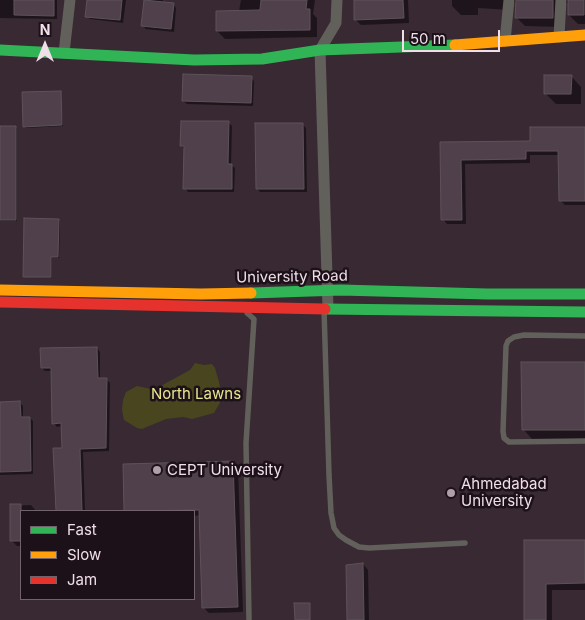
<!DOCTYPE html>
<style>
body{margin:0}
#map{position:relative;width:585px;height:620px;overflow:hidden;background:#382933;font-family:Inter,sans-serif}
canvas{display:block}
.legend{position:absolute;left:20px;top:510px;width:175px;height:90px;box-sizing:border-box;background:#1d1119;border:1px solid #71636c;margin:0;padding:6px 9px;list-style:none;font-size:15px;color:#f0dee9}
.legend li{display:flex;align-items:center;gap:10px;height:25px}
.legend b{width:25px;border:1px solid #71636c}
.north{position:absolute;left:20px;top:20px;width:50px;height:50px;-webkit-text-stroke:4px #1d1119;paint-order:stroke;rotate:0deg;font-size:14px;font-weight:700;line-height:20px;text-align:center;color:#f0dee9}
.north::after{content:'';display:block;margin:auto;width:18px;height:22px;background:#f0dee9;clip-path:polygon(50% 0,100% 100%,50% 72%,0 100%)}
.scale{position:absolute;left:402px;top:30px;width:98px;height:22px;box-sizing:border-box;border:2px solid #f0dee9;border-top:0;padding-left:6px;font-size:15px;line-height:18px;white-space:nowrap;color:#f0dee9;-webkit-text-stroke:4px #1d1119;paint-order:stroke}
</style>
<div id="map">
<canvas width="585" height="620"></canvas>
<ul class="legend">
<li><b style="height:6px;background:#30b455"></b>Fast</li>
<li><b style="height:6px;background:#ff9f0a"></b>Slow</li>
<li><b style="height:6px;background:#e5322d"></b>Jam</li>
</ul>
<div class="north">N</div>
<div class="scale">50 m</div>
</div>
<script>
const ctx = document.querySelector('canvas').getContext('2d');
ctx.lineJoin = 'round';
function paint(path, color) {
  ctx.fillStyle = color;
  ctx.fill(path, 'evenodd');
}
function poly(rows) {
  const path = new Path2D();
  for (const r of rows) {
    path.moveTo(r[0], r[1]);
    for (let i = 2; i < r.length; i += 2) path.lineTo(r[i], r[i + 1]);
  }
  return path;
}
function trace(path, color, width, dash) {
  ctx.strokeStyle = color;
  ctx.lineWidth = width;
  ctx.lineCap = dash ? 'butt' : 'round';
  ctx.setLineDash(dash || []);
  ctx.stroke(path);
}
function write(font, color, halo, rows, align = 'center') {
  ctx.font = font + ' Inter,sans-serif';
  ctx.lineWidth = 5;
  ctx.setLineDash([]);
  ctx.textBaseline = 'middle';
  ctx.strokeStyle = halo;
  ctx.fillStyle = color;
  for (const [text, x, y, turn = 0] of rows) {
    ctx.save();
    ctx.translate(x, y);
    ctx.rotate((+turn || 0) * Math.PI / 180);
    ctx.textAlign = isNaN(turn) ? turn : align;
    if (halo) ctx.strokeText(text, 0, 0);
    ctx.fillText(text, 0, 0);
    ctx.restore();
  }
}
const green = poly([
 [195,363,204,365,212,364,215,368,219,382,222,399,214,413,192,419,183,417,166,419,142,429,137,428,124,420,122,410,123,400,126,392,137,386,151,389,157,388,190,370]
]);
const shadow = poly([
 [0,0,57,0,57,19,0,18],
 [88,0,126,0,123,23,90,19,86,16],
 [146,0,163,0,163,3,173,4,176,8,174,32,146,29,143,26],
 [241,0,315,0,313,14,317,18,317,37,225,39,217,31,239,11],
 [355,0,408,0,409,23,361,25,355,19],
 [452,0,585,0,585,24,578,24,569,15,569,2,563,6,561,27,525,26,516,17,517,1,511,5,510,10,478,8,478,15,461,15,452,6],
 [571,76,581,87,581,104,556,104,545,93],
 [251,78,254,81,253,106,187,104,183,101],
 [60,92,63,126,26,128,24,126],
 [228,122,232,126,231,165,235,168,234,192,188,192,185,188,185,150,182,146],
 [303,125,306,128,307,192,260,192,257,188],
 [0,127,17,128,17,221,0,221],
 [585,128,585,205,565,205,560,200,560,155,530,155,530,163,465,164,466,224,447,224,443,219,442,143,531,142],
 [58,220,60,221,59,258,52,258,52,277,25,277,24,276],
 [97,348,100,352,100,379,106,379,110,383,109,451,83,452,85,511,57,511,54,450,63,449,62,426,57,427,54,423,52,371,45,371,42,368],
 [585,363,585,440,533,440,523,429],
 [0,403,20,403,23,406,23,418,30,418,33,421,33,474,0,475],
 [233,462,238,468,243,612,209,613,203,607,200,515,194,516,194,511,126,511,124,465],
 [31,505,36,511,21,511,21,546,17,546,12,541,11,506],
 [525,541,585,541,585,590,552,590,552,620,525,620],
 [363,564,368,570,369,620,348,620]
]);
const building = poly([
 [14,0,54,0,54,16,14,15,14,0],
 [87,0,122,0,120,20,85,17,87,0],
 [144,0,174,3,171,29,141,26,144,0],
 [261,0,307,0,306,9,310,9,310,30,216,31,216,11,260,10,261,0],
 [354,0,403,0,404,18,354,20,354,0],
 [516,0,553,0,553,18,515,18,516,0],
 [568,0,584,0,584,15,568,15,568,0],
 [183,74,252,76,251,103,182,101,183,74],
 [544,75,572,75,571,94,544,94,544,75],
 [61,91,62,125,23,127,22,92,61,91],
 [181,121,229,121,228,164,232,164,232,189,183,189,184,146,180,146,181,121],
 [255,123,303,123,304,189,256,189,255,123],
 [0,126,16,126,16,220,0,220,0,126],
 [530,127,585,127,585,201,559,201,558,151,526,151,526,159,461,160,462,220,441,220,440,142,530,141,530,127],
 [24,218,59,219,58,257,51,257,51,277,23,277,24,218],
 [97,347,98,378,107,378,106,448,80,449,82,511,56,511,53,448,62,448,61,423,52,424,51,368,41,368,40,348,97,347],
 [521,362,585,362,585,430,522,430,521,362],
 [20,401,21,417,30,417,31,471,0,472,0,402,20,401],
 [233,461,238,607,202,608,199,510,124,511,123,464,233,461],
 [10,504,21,504,21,541,10,541,10,504],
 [524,540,585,540,585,583,546,584,546,620,524,620,524,540],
 [363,563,364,620,347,620,346,565,363,563],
 [294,603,310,603,310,620,295,620,294,603]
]);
const lane = poly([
 [247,308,247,313,254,319,246,443,249,620],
 [324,309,329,475,331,513,334,528,339,535,346,540,359,547,369,548,465,543],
 [585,336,524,335,514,337,508,341,506,346,503,431,504,438,509,442,585,441]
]);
const street = poly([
 [559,37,561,0],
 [505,41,509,0],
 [64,53,70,0],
 [328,308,320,50,336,23,337,0]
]);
const fast = poly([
 [0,50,194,60,262,59,320,50,455,45],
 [251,293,341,290,487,294,585,294],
 [325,309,585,312]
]);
const slow = poly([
 [455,45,585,35],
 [0,290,201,294,251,293]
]);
const jam = poly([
 [0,302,325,309]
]);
const markers = [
 [157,470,5,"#b09fa9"],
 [451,493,5,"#b09fa9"]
];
const streetNames = [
 ["University Road",292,277,-1]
];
const parkNames = [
 ["North Lawns",196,394]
];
const poiNames = [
 ["CEPT University",167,470],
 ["Ahmedabad",461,484],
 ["University",461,501]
];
paint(green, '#49461f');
paint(shadow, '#0007');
paint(building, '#50404b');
trace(building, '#5e525a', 1);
trace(lane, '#62605a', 5.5);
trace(street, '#62605a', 11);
trace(fast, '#30b455', 11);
trace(slow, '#ff9f0a', 11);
trace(jam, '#e5322d', 11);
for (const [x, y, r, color] of markers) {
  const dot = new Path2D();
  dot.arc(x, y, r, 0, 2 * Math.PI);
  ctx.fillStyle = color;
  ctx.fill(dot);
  trace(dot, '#1d1119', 2);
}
write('15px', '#f0dee9', '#1d1119', streetNames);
write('15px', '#e9e68e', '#1d1119', parkNames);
write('15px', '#f0dee9', '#1d1119', poiNames, 'left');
</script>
